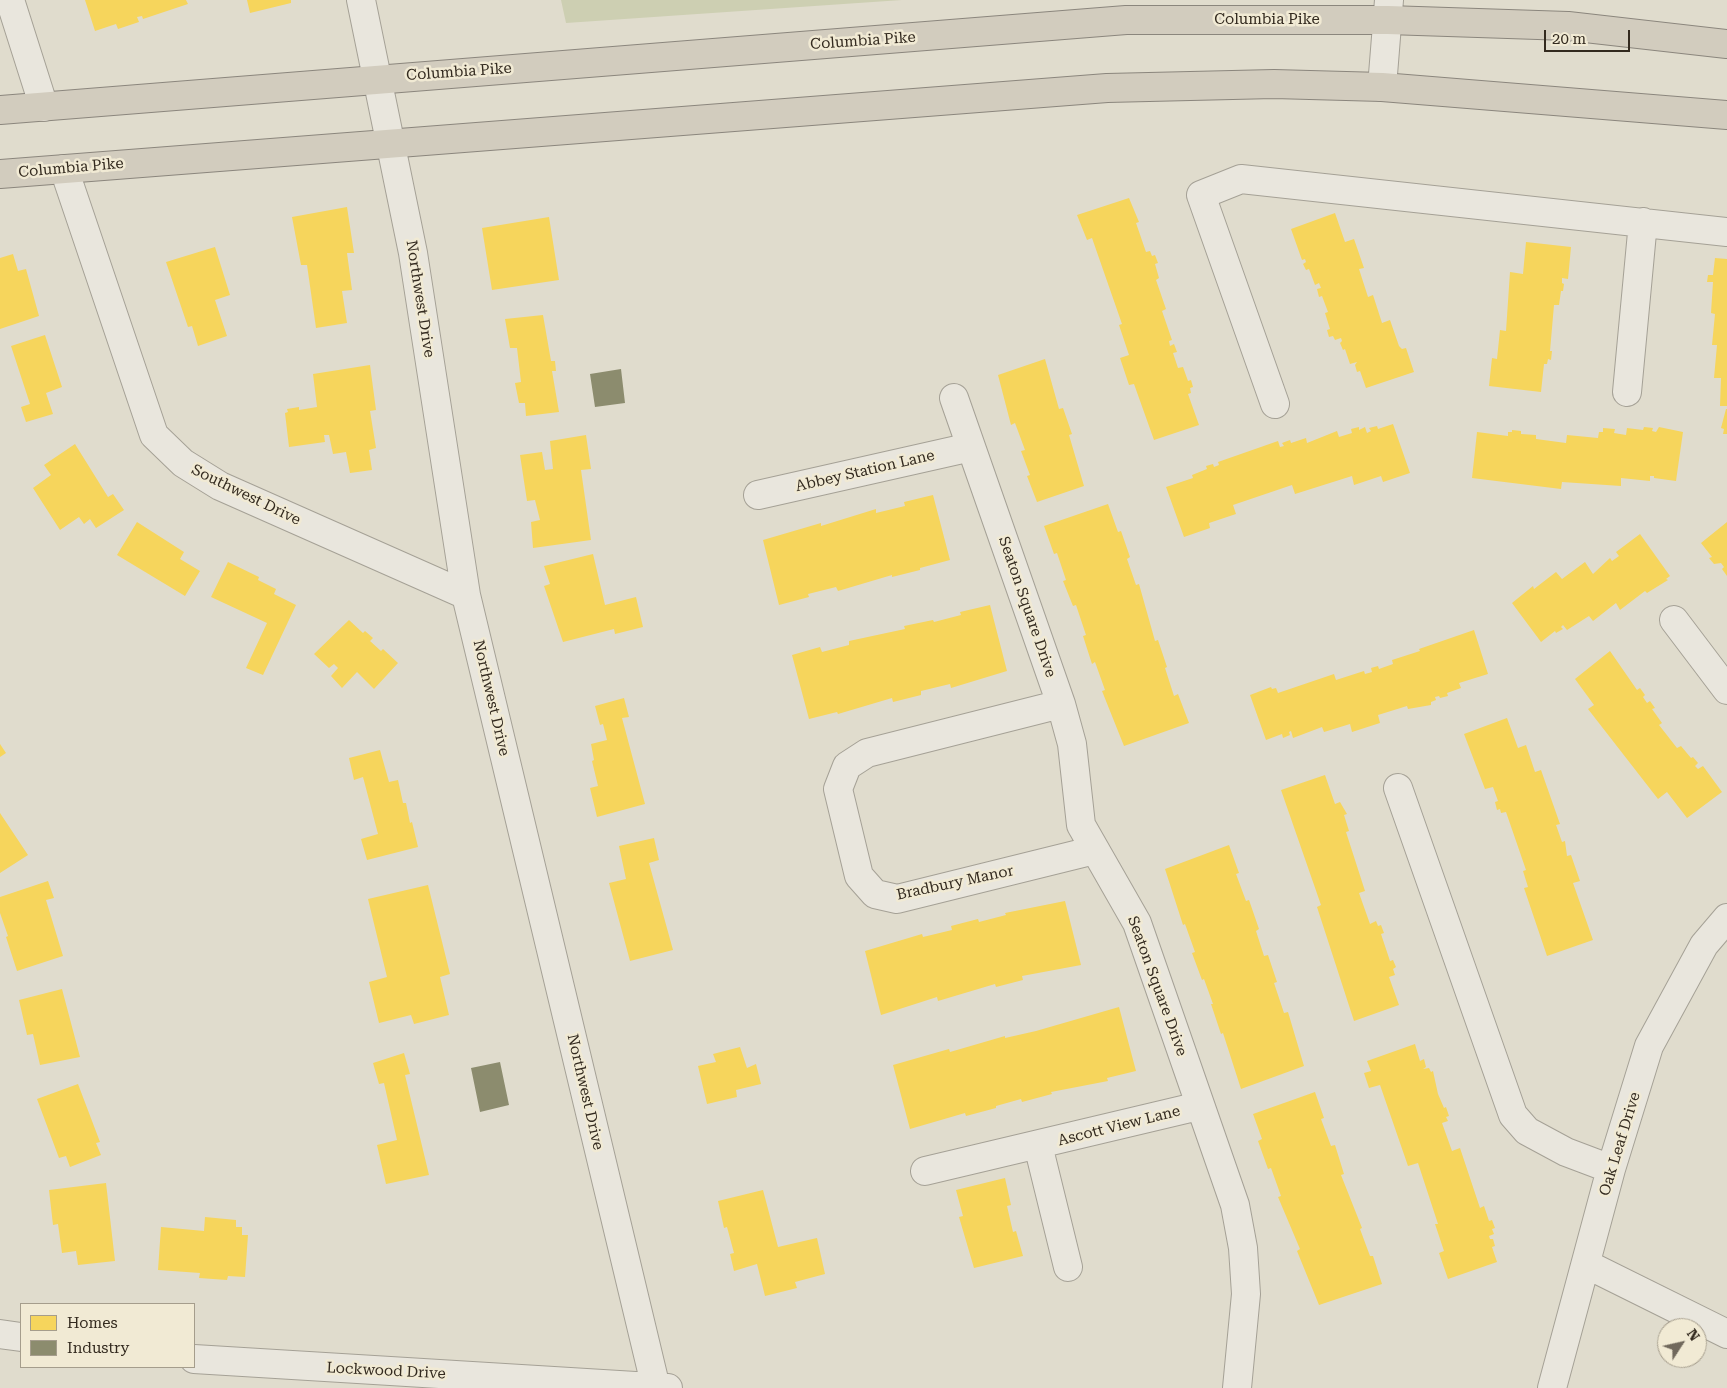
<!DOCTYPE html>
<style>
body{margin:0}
#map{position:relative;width:1727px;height:1388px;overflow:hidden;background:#e0dccd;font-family:"Roboto Serif",serif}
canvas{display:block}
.legend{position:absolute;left:20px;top:1303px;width:175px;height:65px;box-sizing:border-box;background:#f1ead4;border:1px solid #a59d8c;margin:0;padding:6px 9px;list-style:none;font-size:15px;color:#332a1f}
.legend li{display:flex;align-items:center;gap:10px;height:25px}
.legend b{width:25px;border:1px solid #a59d8c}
.north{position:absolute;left:1657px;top:1318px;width:50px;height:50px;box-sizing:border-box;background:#f1ead4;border:1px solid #a59d8c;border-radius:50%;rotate:55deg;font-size:14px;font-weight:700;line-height:20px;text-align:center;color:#332a1f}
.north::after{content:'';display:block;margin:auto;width:18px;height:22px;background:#70685c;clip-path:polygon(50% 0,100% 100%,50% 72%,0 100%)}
.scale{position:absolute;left:1544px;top:30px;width:86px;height:22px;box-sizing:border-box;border:2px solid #332a1f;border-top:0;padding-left:6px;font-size:15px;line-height:18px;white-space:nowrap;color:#332a1f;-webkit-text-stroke:4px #f1ead4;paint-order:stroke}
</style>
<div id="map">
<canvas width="1727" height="1388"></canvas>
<ul class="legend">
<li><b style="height:14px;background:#f6d55c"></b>Homes</li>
<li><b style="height:14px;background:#8c8c6e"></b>Industry</li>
</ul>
<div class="north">N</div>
<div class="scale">20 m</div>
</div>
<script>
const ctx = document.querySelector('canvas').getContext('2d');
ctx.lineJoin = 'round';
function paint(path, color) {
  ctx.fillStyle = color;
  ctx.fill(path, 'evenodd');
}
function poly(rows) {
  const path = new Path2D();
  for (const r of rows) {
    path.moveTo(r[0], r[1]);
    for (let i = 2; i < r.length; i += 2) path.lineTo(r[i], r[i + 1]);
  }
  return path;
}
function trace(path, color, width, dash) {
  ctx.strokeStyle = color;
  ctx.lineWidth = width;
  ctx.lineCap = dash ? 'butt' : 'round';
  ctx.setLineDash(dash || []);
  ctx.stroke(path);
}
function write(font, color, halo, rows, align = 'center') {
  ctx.font = font + ' "Roboto Serif",serif';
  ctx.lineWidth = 5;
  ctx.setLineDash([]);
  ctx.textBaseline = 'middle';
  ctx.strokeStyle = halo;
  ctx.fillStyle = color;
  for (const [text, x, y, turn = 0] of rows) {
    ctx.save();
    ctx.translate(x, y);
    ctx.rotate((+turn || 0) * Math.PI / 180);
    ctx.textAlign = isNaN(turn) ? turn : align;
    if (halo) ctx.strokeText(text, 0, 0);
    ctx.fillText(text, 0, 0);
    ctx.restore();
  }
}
const green = poly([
 [561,0,902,0,566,23]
]);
const homes = poly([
 [85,0,186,0,188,4,143,19,142,16,137,17,139,22,118,29,116,24,95,31],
 [247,0,291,0,291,3,250,13],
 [1129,198,1139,222,1136,223,1146,252,1150,251,1152,256,1155,255,1158,263,1155,264,1159,278,1156,280,1166,309,1162,311,1172,340,1169,341,1170,346,1174,344,1177,352,1173,353,1178,368,1183,367,1188,381,1191,380,1193,387,1190,388,1191,393,1188,394,1199,425,1154,440,1134,384,1129,385,1120,358,1129,355,1119,325,1122,324,1092,238,1087,240,1077,215],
 [347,207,354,253,347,253,352,290,342,291,347,323,316,328,307,265,301,265,292,217],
 [1335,213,1345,242,1354,239,1364,268,1359,269,1368,297,1373,295,1382,323,1390,320,1399,346,1402,349,1406,348,1414,372,1366,388,1360,371,1357,372,1355,365,1357,362,1350,364,1345,349,1343,350,1340,343,1342,341,1341,338,1335,340,1333,336,1329,337,1327,330,1330,329,1325,313,1328,312,1322,296,1319,297,1317,289,1321,288,1319,283,1315,285,1309,269,1306,270,1303,264,1306,262,1305,259,1302,260,1291,229],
 [549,217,559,280,492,290,482,228],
 [1526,242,1571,247,1568,279,1562,278,1562,283,1564,284,1563,291,1561,291,1559,305,1554,305,1550,351,1552,351,1551,360,1548,359,1547,364,1544,364,1541,392,1489,386,1492,358,1497,359,1500,330,1506,331,1510,272,1523,274],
 [215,247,230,295,215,300,227,336,198,346,192,326,188,327,166,262],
 [13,254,18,271,26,269,39,316,0,329,0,258],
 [1715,258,1727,259,1727,406,1720,406,1721,378,1714,378,1717,345,1712,345,1715,314,1711,313,1713,282,1707,282,1708,275,1713,275],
 [543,315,551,361,555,361,556,371,552,371,559,412,526,416,525,403,519,403,515,383,521,382,517,348,510,348,505,319],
 [45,335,62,387,46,393,53,414,26,422,21,407,30,404,11,346],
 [1045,359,1059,409,1063,408,1072,434,1069,435,1084,486,1037,502,1027,476,1030,475,1021,451,1025,450,1015,423,1011,425,998,375],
 [370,365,376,410,370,411,376,448,369,450,372,470,350,473,346,452,333,454,329,435,324,435,325,442,289,447,285,413,288,412,287,409,299,407,299,410,317,407,313,374],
 [1726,409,1727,409,1727,434,1723,434,1724,429,1721,428],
 [1393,424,1410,473,1383,482,1381,476,1354,485,1352,476,1295,494,1292,485,1233,505,1236,514,1209,523,1210,528,1184,537,1166,487,1193,478,1192,475,1207,469,1206,466,1213,464,1214,467,1219,465,1218,462,1278,441,1280,447,1284,446,1282,443,1290,440,1291,443,1306,438,1307,443,1337,431,1339,437,1352,433,1351,429,1359,427,1359,430,1365,427,1367,433,1371,431,1369,428,1377,426,1378,429],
 [1644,427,1653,428,1652,431,1656,432,1659,427,1683,432,1676,481,1654,478,1654,476,1650,476,1650,481,1621,478,1621,486,1562,482,1561,489,1472,478,1477,432,1508,436,1508,432,1512,432,1512,430,1521,431,1521,434,1536,435,1536,439,1566,443,1567,435,1598,438,1599,432,1603,432,1603,428,1615,429,1614,433,1626,435,1627,428,1643,430],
 [586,435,591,469,581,470,591,540,533,548,531,522,540,520,535,500,527,501,520,455,542,452,545,470,553,469,550,441],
 [75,444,108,497,113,494,124,510,96,528,90,519,84,524,79,517,60,530,33,488,51,475,44,465],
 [933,495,950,560,920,568,920,570,892,577,892,575,838,591,836,587,808,594,809,597,779,605,763,540,821,523,821,526,876,509,876,513,905,506,904,502],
 [1108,504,1118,532,1121,531,1130,557,1127,559,1136,585,1139,584,1155,641,1158,640,1167,667,1165,668,1174,696,1178,694,1189,723,1124,746,1102,691,1105,690,1095,662,1092,664,1083,636,1086,635,1076,605,1073,606,1063,581,1066,580,1057,553,1054,554,1044,526],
 [137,522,184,552,180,559,200,571,185,596,117,555],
 [1727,522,1727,576,1722,569,1724,567,1721,563,1714,564,1709,558,1712,557,1701,543],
 [1640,534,1670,576,1666,579,1668,580,1647,593,1645,591,1620,610,1616,603,1593,621,1589,616,1567,630,1563,625,1561,627,1563,629,1556,633,1555,631,1541,642,1512,603,1533,586,1534,589,1556,572,1562,579,1585,562,1593,574,1610,558,1612,561,1619,556,1616,552],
 [593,554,605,605,636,597,643,627,615,634,614,629,563,642,544,586,550,584,544,566],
 [228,562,259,577,258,580,276,589,274,594,296,605,263,675,246,668,267,623,211,597],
 [990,605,1007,671,951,688,950,684,921,691,921,695,893,702,892,698,838,714,837,712,809,719,792,655,820,647,822,652,849,645,849,641,905,629,904,626,933,620,934,622,961,615,960,612],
 [349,620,363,633,365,631,373,638,370,641,381,651,383,649,398,663,374,689,357,672,342,688,331,676,338,668,334,664,329,668,314,654],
 [1474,630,1488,674,1459,683,1461,688,1447,693,1448,696,1440,698,1439,696,1435,697,1436,700,1431,702,1431,705,1408,709,1407,706,1378,715,1380,723,1352,732,1350,724,1324,732,1322,727,1293,738,1291,731,1289,732,1290,735,1283,738,1282,734,1266,740,1250,695,1271,687,1272,689,1276,688,1278,693,1334,674,1336,680,1364,671,1365,674,1372,672,1371,668,1378,666,1379,669,1393,664,1392,660,1420,651,1419,649],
 [1610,651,1637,690,1640,688,1645,695,1643,697,1647,703,1650,701,1655,708,1652,709,1662,723,1659,725,1677,748,1681,746,1691,758,1693,757,1698,763,1695,766,1698,769,1703,766,1722,792,1687,818,1667,792,1658,799,1588,709,1594,705,1575,679],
 [624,698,629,717,622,718,645,804,597,817,590,788,598,786,592,761,594,760,591,744,607,740,603,724,600,725,595,706],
 [1507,718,1518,748,1526,745,1535,772,1541,770,1560,824,1556,825,1562,842,1565,841,1567,856,1571,855,1580,881,1573,883,1593,940,1547,956,1524,888,1528,887,1523,871,1526,870,1506,812,1501,813,1500,809,1497,810,1495,802,1498,801,1493,787,1485,789,1464,734],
 [0,744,6,753,0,757],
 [380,750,389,782,398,780,403,803,406,803,410,823,412,822,418,847,367,860,361,839,378,834,363,777,354,780,349,758],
 [1325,775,1335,804,1340,802,1347,814,1344,815,1349,831,1346,832,1365,891,1359,893,1370,924,1376,921,1378,926,1381,925,1384,933,1381,934,1390,961,1393,960,1396,967,1393,969,1395,975,1389,977,1399,1005,1354,1021,1317,907,1321,905,1281,790],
 [0,813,28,855,0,873],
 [654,838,659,860,649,863,673,950,630,961,609,883,626,879,619,846],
 [1229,845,1239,873,1236,874,1246,901,1249,900,1259,929,1256,931,1264,956,1268,955,1277,982,1274,983,1284,1013,1288,1012,1304,1066,1241,1089,1223,1033,1221,1034,1211,1004,1213,1004,1204,979,1202,980,1192,953,1195,952,1185,924,1183,925,1165,869],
 [48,881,54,898,46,900,63,956,17,971,6,937,8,936,0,913,0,897],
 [428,885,450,974,440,977,449,1015,414,1024,411,1015,379,1023,369,982,387,977,368,899],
 [1065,901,1081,965,1022,976,1023,980,996,987,995,984,938,1001,937,997,881,1015,865,951,922,934,923,937,952,930,951,926,978,919,979,922,1006,915,1005,913],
 [62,989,80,1057,40,1065,33,1034,27,1035,19,1000],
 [1119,1007,1136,1071,1107,1078,1108,1081,1051,1092,1052,1094,1022,1102,1021,1099,996,1106,996,1108,966,1116,965,1113,910,1129,893,1065,949,1049,950,1052,1005,1036,1005,1038,1036,1031],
 [1415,1044,1420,1061,1424,1059,1426,1067,1423,1069,1429,1068,1431,1072,1433,1071,1438,1094,1444,1108,1446,1107,1449,1116,1446,1117,1448,1121,1442,1123,1452,1151,1460,1148,1480,1208,1484,1206,1489,1221,1492,1220,1495,1228,1492,1229,1494,1234,1489,1236,1490,1239,1493,1239,1495,1246,1492,1247,1497,1262,1448,1279,1439,1253,1444,1251,1435,1224,1438,1224,1418,1163,1408,1166,1380,1085,1369,1088,1364,1073,1371,1071,1367,1061],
 [740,1047,747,1068,756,1064,761,1084,736,1090,737,1097,707,1104,698,1066,716,1062,713,1054],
 [404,1053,410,1074,405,1075,429,1175,386,1184,377,1145,397,1140,384,1083,379,1084,373,1063],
 [78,1084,100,1142,96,1143,101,1155,70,1167,66,1156,59,1158,37,1099],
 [1315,1092,1324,1118,1321,1119,1331,1146,1335,1145,1344,1174,1341,1175,1362,1228,1360,1229,1370,1256,1373,1256,1382,1284,1319,1305,1297,1251,1300,1249,1278,1197,1281,1196,1271,1168,1268,1169,1258,1141,1262,1139,1253,1114],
 [1005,1178,1011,1205,1007,1206,1013,1232,1016,1231,1023,1256,974,1268,959,1217,963,1216,956,1190],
 [106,1183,115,1261,78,1265,76,1251,62,1253,58,1224,53,1225,49,1190],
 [763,1190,778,1247,817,1238,825,1274,795,1282,797,1288,765,1296,757,1264,734,1271,730,1254,734,1253,727,1227,724,1228,718,1201],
 [205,1217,236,1220,236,1227,242,1227,242,1235,248,1235,245,1277,228,1276,227,1280,199,1278,200,1273,158,1270,161,1227,204,1231]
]);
const industry = poly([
 [621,369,625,403,595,407,590,374],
 [500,1062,509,1105,480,1112,471,1068]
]);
const minor = poly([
 [10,0,44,107],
 [361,0,413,253,466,595,656,1388],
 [1382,87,1389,0],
 [64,169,154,435,183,463,220,486,466,595],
 [1627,392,1643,222],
 [954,398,1061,704,1072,744,1081,825,1137,923,1235,1205,1243,1248,1246,1294,1237,1388],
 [1275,404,1201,195,1241,179,1727,232],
 [758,495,971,447],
 [1674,620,1727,690],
 [1061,704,867,753,847,766,838,789,859,876,875,894,897,899,1095,850],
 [1398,788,1513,1115,1527,1131,1566,1152,1611,1169],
 [1038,1145,1068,1267],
 [925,1171,1199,1106],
 [1586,1264,1727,1334],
 [0,1334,21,1337],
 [194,1359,668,1388],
 [1552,1388,1611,1169,1649,1046,1704,945,1727,918]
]);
const highway = poly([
 [0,110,1126,20,1388,20,1568,26,1727,44],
 [0,174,1107,88,1274,84,1382,87,1727,115]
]);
const streetNames = [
 ["Columbia Pike",1267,20],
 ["Columbia Pike",863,41,-4],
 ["Columbia Pike",459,72,-4],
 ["Columbia Pike",71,168,-5],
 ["Northwest Drive",420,299,81],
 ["Abbey Station Lane",865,471,-13],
 ["Southwest Drive",246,495,26],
 ["Seaton Square Drive",1027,607,71],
 ["Northwest Drive",491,698,77],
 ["Bradbury Manor",955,883,-12],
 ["Seaton Square Drive",1157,986,70],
 ["Northwest Drive",585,1092,77],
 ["Ascott View Lane",1119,1126,-14],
 ["Oak Leaf Drive",1620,1144,-73],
 ["Lockwood Drive",386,1371,3]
];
paint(green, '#cdcfb2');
paint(homes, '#f6d55c');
paint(industry, '#8c8c6e');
trace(minor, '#a5a196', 30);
trace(highway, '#8b867d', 30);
trace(minor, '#e9e6dd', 28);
trace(highway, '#d2ccbe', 28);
write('15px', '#332a1f', '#f1ead4', streetNames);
</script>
